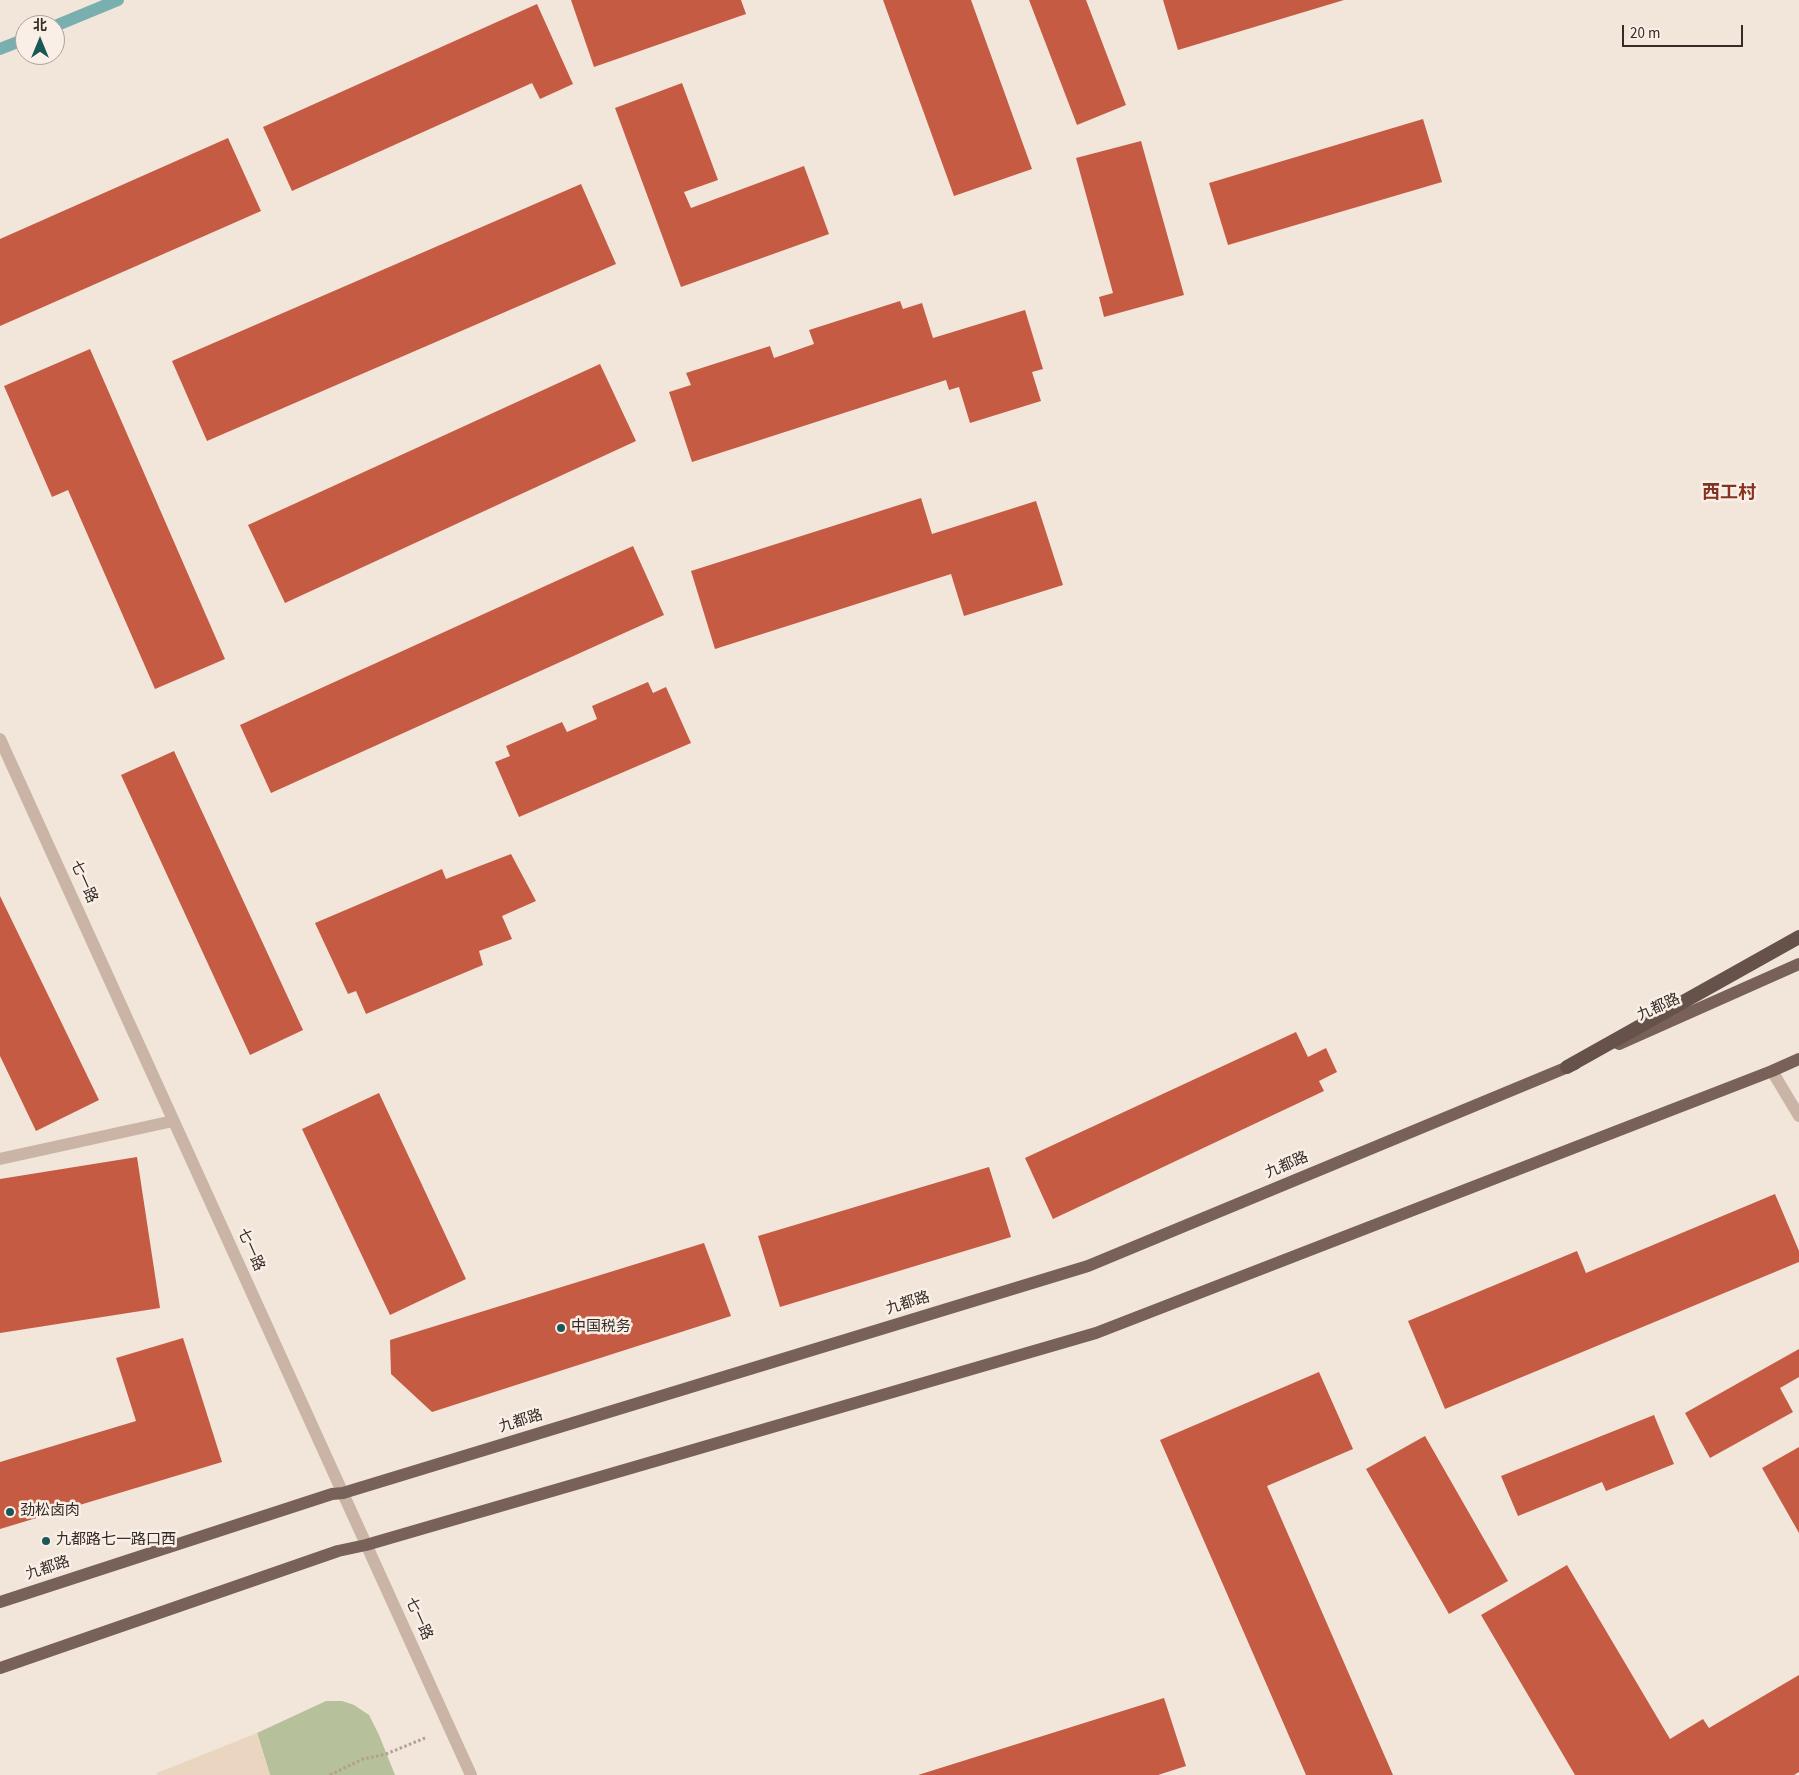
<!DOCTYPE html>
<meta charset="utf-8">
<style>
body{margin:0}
#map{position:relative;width:1799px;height:1775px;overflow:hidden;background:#f2e5da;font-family:"Source Sans 3","Noto Sans SC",sans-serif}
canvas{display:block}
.north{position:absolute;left:15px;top:15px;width:50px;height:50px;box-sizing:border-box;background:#f9efe6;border:1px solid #aba19a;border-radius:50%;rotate:0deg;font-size:14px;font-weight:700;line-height:20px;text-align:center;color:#352b27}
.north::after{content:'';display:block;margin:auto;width:18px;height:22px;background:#1c5757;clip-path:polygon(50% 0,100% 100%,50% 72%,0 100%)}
.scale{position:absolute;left:1622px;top:25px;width:121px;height:22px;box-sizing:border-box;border:2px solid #352b27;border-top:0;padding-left:6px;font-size:15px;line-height:18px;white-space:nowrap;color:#352b27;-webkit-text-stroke:4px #f9efe6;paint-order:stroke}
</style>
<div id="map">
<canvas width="1799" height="1775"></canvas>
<div class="north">北</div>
<div class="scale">20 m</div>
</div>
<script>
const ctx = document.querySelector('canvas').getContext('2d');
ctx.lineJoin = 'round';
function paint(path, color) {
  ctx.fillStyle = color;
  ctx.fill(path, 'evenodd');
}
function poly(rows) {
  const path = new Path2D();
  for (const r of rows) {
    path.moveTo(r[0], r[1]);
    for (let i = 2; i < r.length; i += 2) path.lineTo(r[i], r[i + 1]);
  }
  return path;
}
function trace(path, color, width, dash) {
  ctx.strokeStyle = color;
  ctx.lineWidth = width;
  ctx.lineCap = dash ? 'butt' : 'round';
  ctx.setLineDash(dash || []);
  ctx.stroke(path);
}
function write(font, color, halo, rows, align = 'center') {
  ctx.font = font + ' "Source Sans 3","Noto Sans SC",sans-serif';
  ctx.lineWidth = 5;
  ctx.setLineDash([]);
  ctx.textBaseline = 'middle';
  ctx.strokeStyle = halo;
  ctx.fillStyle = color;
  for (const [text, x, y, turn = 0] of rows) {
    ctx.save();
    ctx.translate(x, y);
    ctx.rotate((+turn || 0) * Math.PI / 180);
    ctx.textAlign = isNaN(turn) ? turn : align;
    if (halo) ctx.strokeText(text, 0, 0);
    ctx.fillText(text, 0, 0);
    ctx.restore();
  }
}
const green = poly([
 [326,1701,342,1701,354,1705,369,1715,379,1735,395,1775,270,1775,257,1733]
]);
const plaza = poly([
 [257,1733,270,1775,157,1775,157,1773]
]);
const stream = poly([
 [55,26,118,0],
 [0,49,25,39]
]);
const building = poly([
 [571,0,741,0,746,14,594,67],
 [883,0,971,0,1032,169,954,196],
 [1029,0,1086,0,1126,105,1077,125],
 [1163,0,1344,0,1178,50],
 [537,4,573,84,540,99,532,83,292,191,263,127],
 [682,83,718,180,684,192,691,208,804,166,829,234,681,287,615,108],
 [1423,119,1442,182,1228,245,1209,183],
 [228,138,261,211,0,326,0,239],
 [1141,141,1184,295,1104,317,1099,297,1113,293,1076,158],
 [581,184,616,264,207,441,172,361],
 [900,301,903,309,922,303,933,338,1025,310,1043,369,1032,372,1041,401,970,423,959,387,949,390,946,380,692,462,669,392,691,385,686,373,770,346,774,358,814,344,809,330],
 [90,349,225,659,155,689,68,490,52,497,4,386],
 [600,364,636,441,285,603,248,525],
 [921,498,932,534,1036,501,1063,585,964,616,951,574,715,649,691,571],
 [633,546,664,615,271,793,240,725],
 [648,682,653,693,666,687,691,743,519,817,495,762,510,756,506,746,562,722,567,732,597,719,592,706],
 [174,751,303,1030,250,1055,121,775],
 [511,854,536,901,502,916,512,939,479,951,483,965,366,1014,356,991,348,994,315,923,442,869,446,879],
 [0,896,99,1100,36,1131,0,1056],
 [1296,1032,1308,1057,1326,1048,1337,1072,1319,1081,1324,1091,1053,1219,1025,1158],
 [379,1093,466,1279,390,1315,302,1129],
 [137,1157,160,1308,0,1333,0,1179],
 [989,1167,1011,1237,780,1307,758,1236],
 [1775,1194,1799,1251,1799,1262,1445,1409,1408,1321,1577,1251,1586,1273],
 [704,1243,731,1316,432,1412,391,1374,390,1340],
 [183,1338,222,1462,0,1529,0,1462,136,1421,116,1358],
 [1799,1349,1799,1377,1780,1388,1793,1412,1710,1458,1685,1413],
 [1319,1372,1353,1449,1267,1486,1393,1775,1306,1775,1160,1440],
 [1654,1415,1674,1464,1606,1491,1602,1482,1518,1516,1501,1476],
 [1425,1436,1508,1581,1449,1614,1366,1469],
 [1799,1447,1799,1533,1762,1468],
 [1567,1565,1670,1739,1703,1719,1709,1728,1799,1675,1799,1772,1794,1775,1575,1775,1481,1615],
 [1164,1698,1186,1766,1158,1775,918,1775]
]);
const path = poly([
 [330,1775,363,1759,386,1754,425,1738]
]);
const service = poly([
 [0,1159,173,1121]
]);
const minor = poly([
 [1772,1071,1799,1116]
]);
const tertiary = poly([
 [0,739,471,1775]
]);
const primary = poly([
 [1619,1044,1799,964],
 [0,1602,332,1494,343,1493,1088,1266,1575,1064],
 [0,1668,338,1551,366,1545,1096,1333,1772,1071,1799,1059]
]);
const trunk = poly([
 [1567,1067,1799,937]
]);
const markers = [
 [561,1328,5,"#1c5757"],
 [10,1512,5,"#1c5757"],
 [46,1541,5,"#1c5757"]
];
const streetNames = [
 ["七一路",83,882,66],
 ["九都路",1659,1008,-24],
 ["九都路",1287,1166,-23],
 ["七一路",250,1250,66],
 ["九都路",908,1304,-17],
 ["九都路",521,1422,-17],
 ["九都路",48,1569,-18],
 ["七一路",418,1619,66]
];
const poiNames = [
 ["中国税务",571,1328],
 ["劲松卤肉",20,1512],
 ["九都路七一路口西",56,1541]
];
const quarterNames = [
 ["西工村",1729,494]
];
paint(green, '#b6c09a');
paint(plaza, '#ead5c1');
trace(stream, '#79afae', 12);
paint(building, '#c65b43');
trace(path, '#b59e90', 3, [2.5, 2.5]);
trace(service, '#cab4a6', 12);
trace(minor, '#cab4a6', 12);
trace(tertiary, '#cab4a6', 12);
trace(primary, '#786158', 12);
trace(trunk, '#67524b', 14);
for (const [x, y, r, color] of markers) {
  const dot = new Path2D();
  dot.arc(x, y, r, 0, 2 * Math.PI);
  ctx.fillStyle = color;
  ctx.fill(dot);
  trace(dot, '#f9efe6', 2);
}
write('15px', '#352b27', '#f9efe6', streetNames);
write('15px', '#352b27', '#f9efe6', poiNames, 'left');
write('bold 18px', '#853220', '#f9efe6', quarterNames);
</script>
